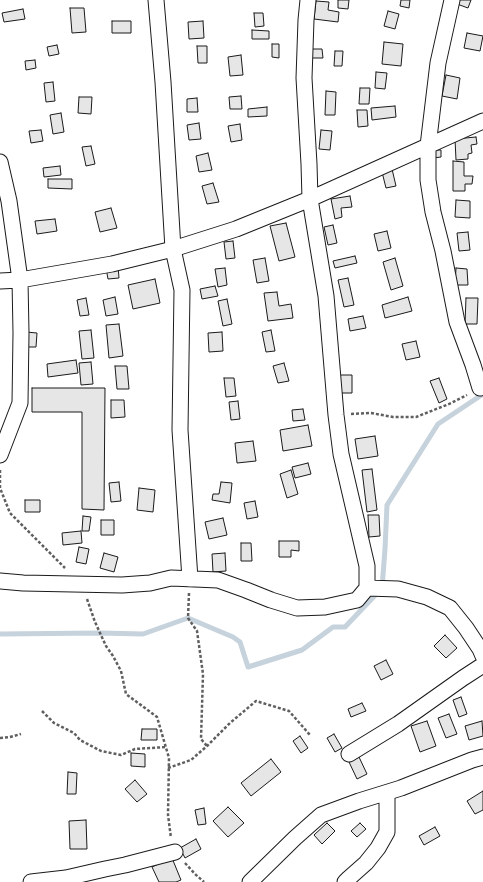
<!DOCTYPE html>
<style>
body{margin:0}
canvas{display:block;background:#fff}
</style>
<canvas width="483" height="882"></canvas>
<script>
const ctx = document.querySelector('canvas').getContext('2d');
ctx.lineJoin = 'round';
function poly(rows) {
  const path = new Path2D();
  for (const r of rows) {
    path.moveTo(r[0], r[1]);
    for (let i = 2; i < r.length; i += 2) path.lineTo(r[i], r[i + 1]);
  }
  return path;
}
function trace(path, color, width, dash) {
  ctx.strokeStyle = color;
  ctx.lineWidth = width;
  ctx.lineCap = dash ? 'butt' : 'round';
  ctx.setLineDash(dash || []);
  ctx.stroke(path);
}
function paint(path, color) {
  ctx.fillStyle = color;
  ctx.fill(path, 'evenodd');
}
const stream = poly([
 [0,634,100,633,143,634,188,618,233,637,240,642,248,667,302,650,333,627,345,627,382,588,385,549,387,505,438,424,483,394]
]);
const building = poly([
 [338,0,349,0,348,9,338,8,338,0],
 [401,0,410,0,409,8,400,6,401,0],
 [459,0,471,0,468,8,457,4,459,0],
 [316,1,329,2,328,10,339,12,338,22,314,19,316,1],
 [70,8,84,8,86,32,72,33,70,8],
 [23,9,25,19,4,22,2,13,23,9],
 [388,11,399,14,395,29,384,26,388,11],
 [254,13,263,13,264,26,255,27,254,13],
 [112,21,131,21,131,33,112,33,112,21],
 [203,21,204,38,189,39,188,22,203,21],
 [252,30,269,31,269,39,252,39,252,30],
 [467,33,483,36,480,51,464,48,467,33],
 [384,42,403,44,401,66,382,64,384,42],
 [272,44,279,44,279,58,272,57,272,44],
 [57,45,59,54,49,56,47,47,57,45],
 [197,46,207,46,207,63,198,63,197,46],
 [308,49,322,49,323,58,308,58,308,49],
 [335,51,343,51,342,66,334,66,335,51],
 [241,55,243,75,230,76,228,57,241,55],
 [35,60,36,68,26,70,25,61,35,60],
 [376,72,387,73,385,89,375,88,376,72],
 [446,75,460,78,457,99,442,96,446,75],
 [53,82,55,101,46,102,44,83,53,82],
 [360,88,370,88,369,104,359,104,360,88],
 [326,91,336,92,335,115,325,115,326,91],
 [241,96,242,109,230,109,229,97,241,96],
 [79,97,92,97,91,114,78,113,79,97],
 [197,98,198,112,187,112,187,99,197,98],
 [395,106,396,117,372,120,371,108,395,106],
 [267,107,267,116,248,117,248,109,267,107],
 [357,110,367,110,368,126,358,127,357,110],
 [61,113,64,132,53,134,50,115,61,113],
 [199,123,201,139,189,140,187,125,199,123],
 [240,124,242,140,231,142,228,126,240,124],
 [41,130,43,141,31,143,29,131,41,130],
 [321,130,332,131,330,150,319,149,321,130],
 [476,137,477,144,471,145,472,153,468,154,468,159,456,160,455,139,476,137],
 [91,146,95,164,86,166,82,147,91,146],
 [433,150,441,150,441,157,433,158,433,150],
 [208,153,212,170,199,172,196,156,208,153],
 [453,161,464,162,464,176,473,176,472,184,465,184,465,191,453,191,453,161],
 [60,166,61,175,44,177,43,168,60,166],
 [392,169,396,186,386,188,382,172,392,169],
 [48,179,72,179,72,189,48,188,48,179],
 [213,183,219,202,207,204,202,186,213,183],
 [350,196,352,207,341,208,342,217,335,219,331,199,350,196],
 [456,200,470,201,470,218,455,217,456,200],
 [111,208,117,228,100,232,95,212,111,208],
 [55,219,57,231,37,234,35,221,55,219],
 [286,223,295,257,279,261,270,226,286,223],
 [333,225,337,243,328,245,324,227,333,225],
 [387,231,391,248,378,251,374,234,387,231],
 [468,232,470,250,459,251,457,233,468,232],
 [233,241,235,258,226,259,224,242,233,241],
 [355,256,357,263,335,268,333,261,355,256],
 [265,258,269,281,257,283,253,260,265,258],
 [395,258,403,286,391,290,383,262,395,258],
 [118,266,119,278,108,279,106,268,118,266],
 [225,268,227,285,218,287,215,269,225,268],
 [456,268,467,269,468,285,455,285,456,268],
 [348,278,354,305,344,307,338,280,348,278],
 [155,279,160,303,133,309,128,285,155,279],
 [215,286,218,296,202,299,200,289,215,286],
 [277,292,279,306,291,304,293,318,268,321,264,293,277,292],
 [115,297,118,314,106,316,103,300,115,297],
 [408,297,412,311,385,318,382,305,408,297],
 [86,298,89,315,80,316,77,300,86,298],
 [466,298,478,298,477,324,465,324,466,298],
 [227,299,232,324,223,326,218,301,227,299],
 [363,316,366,328,350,331,348,319,363,316],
 [119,324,123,356,109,358,106,325,119,324],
 [91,330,94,358,82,359,79,331,91,330],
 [271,330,275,351,266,352,262,332,271,330],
 [26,332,37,333,36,347,26,347,26,332],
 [222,332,223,351,209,352,208,333,222,332],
 [416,341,420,357,406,360,402,344,416,341],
 [76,360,78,373,48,377,47,364,76,360],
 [91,362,93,384,81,385,79,363,91,362],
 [284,363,289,381,278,383,273,366,284,363],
 [115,366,127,366,129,389,117,389,115,366],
 [338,375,352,375,352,393,338,393,338,375],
 [224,378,234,378,236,396,226,397,224,378],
 [439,378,447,399,439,403,430,381,439,378],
 [32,388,105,388,104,510,82,509,82,412,32,412,32,388],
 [111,400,124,400,125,417,111,418,111,400],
 [238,401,240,419,231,420,229,402,238,401],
 [303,409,305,420,293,421,292,410,303,409],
 [308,425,312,446,283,451,280,430,308,425],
 [375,436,378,456,358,459,355,439,375,436],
 [253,441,256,461,237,463,235,443,253,441],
 [308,463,311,474,295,478,292,467,308,463],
 [372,469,377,510,367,512,362,470,372,469],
 [291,470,298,494,287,498,280,474,291,470],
 [119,482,121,501,111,502,109,483,119,482],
 [221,482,232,483,230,503,212,500,213,494,219,494,221,482],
 [139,488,155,490,153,512,137,510,139,488],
 [25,500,40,500,40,512,25,512,25,500],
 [255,501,258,517,247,519,244,503,255,501],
 [368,515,379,515,380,536,369,537,368,515],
 [83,516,91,517,89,531,82,531,83,516],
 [223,518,227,535,209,539,205,522,223,518],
 [101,520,114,520,114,535,101,535,101,520],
 [81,531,82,543,63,545,62,533,81,531],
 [279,541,299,541,299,551,291,550,291,557,279,557,279,541],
 [241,543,251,543,252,561,241,561,241,543],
 [79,547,89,549,86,564,76,562,79,547],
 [104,553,118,557,114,572,100,568,104,553],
 [225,553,226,571,213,572,212,554,225,553],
 [445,635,457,648,446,658,434,646,445,635],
 [386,660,393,674,381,680,374,666,386,660],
 [461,697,467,714,459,717,453,700,461,697],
 [362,703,366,711,351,717,348,709,362,703],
 [449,714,457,734,446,738,438,718,449,714],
 [427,721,436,746,420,752,411,726,427,721],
 [482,721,483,736,469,740,465,726,482,721],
 [142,729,157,729,157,740,141,740,142,729],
 [334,734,342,748,335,752,327,738,334,734],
 [300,736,308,748,301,753,293,741,300,736],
 [131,753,145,754,145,767,131,766,131,753],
 [359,757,367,774,357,779,349,762,359,757],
 [271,759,281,772,251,796,241,783,271,759],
 [68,772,77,773,76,794,67,794,68,772],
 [135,780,147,794,137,802,125,789,135,780],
 [483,791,483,810,475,814,467,801,483,791],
 [228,807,244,823,228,837,213,821,228,807],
 [204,808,206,824,198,825,195,810,204,808],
 [86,820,87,849,70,849,69,821,86,820],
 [327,823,335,831,322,844,314,835,327,823],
 [360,823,366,829,357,837,351,831,360,823],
 [435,827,440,836,424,845,419,836,435,827],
 [196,839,201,849,185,858,180,848,196,839],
 [172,858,181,880,176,882,159,882,152,867,172,858]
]);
const path = poly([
 [351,414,371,413,393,417,416,417,449,404,467,395],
 [0,470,0,488,10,513,65,568],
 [189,593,188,618,197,631,203,674,201,739,207,746],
 [87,599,95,622,106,646,113,656,121,671,126,694,157,717,169,758,168,815,171,838],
 [42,711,54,723,74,733,80,740,101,751,121,755,135,749,166,747],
 [0,738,10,737,21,734],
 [168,768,191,760,207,746,230,723,256,701,289,711,310,735],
 [185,863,195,874,204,882]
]);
const street = poly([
 [156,0,163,82,173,249,182,290,180,430,190,579],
 [452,0,438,63,428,146,428,180,433,212,443,251,457,322,473,365,480,388],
 [0,162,9,201,20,280,21,333,20,403,0,455],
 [0,281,20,280,112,264,173,249,236,229,310,199,483,121],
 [0,581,23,583,122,585,150,583,171,578,218,580,246,590,271,600,297,608,325,607,357,600,367,588,367,566,341,454,336,415,326,296,310,199,309,164,304,78,306,20,308,0],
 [367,588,398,589,427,597,450,608,466,628,480,649,483,656],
 [349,754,398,724,463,678,483,665],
 [31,882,66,878,105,869,125,865,175,852],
 [250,882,295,838,321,815,359,801,401,788,472,760,483,757],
 [345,882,349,878,366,863,378,848,387,832,387,793]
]);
trace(stream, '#c6d2dc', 5);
paint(building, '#e6e6e6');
trace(building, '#1a1a1a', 1);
trace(street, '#1a1a1a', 17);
trace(path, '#5f5f5f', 2.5, [3, 2]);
trace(street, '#fff', 15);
</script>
